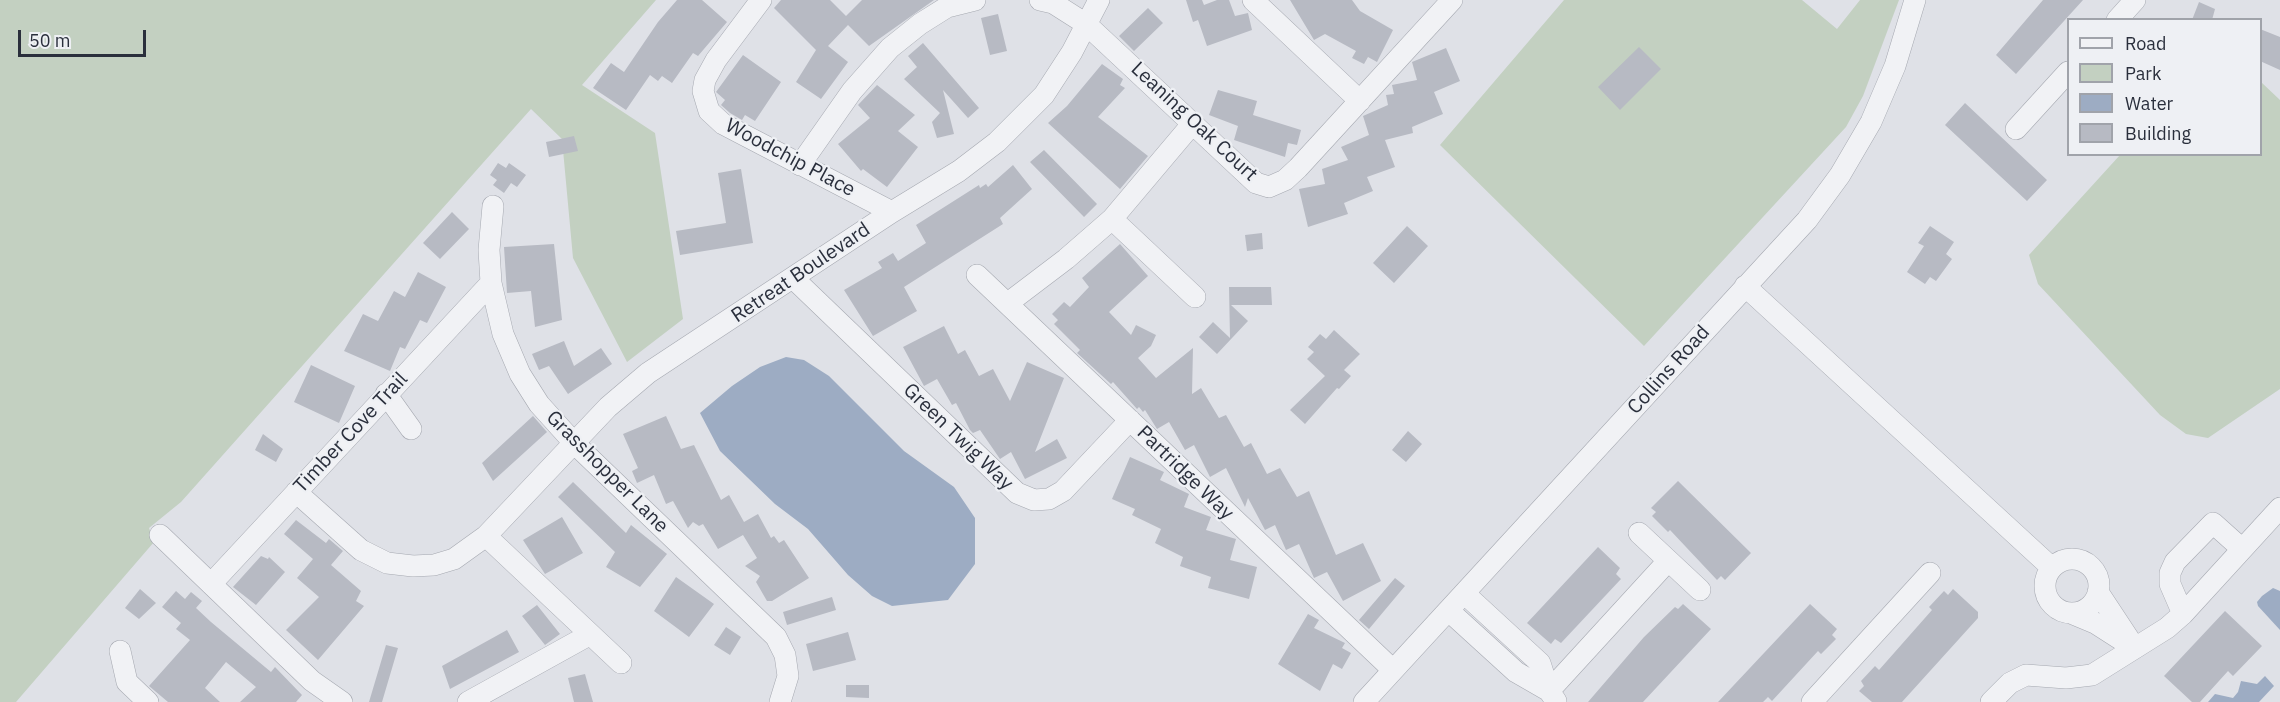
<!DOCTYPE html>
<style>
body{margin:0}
#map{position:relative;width:2280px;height:702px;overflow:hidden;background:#dfe1e7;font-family:"IBM Plex Sans",sans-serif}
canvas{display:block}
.legend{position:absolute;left:2067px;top:18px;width:195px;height:138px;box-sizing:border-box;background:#eef0f4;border:2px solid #a0a3aa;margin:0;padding:8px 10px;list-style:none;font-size:18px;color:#2a2f3c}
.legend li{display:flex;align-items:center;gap:12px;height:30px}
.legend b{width:30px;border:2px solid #a0a3aa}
.scale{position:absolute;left:18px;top:30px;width:128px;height:27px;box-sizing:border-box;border:3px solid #2a2f3c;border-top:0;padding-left:8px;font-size:18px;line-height:21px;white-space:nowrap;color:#2a2f3c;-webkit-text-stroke:4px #eef0f4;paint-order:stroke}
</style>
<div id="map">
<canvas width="2280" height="702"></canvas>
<ul class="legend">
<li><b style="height:8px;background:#f1f2f5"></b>Road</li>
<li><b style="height:16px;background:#c3d0c1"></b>Park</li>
<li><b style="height:16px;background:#9dacc3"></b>Water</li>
<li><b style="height:16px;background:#b7bac3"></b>Building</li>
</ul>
<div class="scale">50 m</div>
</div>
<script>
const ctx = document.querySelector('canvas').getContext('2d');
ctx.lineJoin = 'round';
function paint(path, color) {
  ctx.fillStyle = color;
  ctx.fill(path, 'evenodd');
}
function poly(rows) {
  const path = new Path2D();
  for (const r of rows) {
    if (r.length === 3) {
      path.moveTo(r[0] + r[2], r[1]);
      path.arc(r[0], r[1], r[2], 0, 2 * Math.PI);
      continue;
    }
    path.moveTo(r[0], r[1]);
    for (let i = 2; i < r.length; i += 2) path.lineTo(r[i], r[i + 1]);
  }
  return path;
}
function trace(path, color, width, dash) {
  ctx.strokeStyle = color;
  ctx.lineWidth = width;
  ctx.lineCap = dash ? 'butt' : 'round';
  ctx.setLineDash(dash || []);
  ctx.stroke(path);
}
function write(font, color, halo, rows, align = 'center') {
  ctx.font = font + ' "IBM Plex Sans",sans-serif';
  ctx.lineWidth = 4.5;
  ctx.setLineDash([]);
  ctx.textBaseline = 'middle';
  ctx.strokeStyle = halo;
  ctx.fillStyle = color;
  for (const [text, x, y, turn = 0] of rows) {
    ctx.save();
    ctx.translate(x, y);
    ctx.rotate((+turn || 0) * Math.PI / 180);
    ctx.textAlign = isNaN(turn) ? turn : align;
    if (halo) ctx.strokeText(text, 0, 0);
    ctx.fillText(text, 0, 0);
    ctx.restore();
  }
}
const green = poly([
 [0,0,656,0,582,85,655,133,683,319,627,362,573,258,562,139,531,109,181,502,149,528,154,542,16,702,0,702],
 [1564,0,1802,0,1837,29,1860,0,1899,0,1863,96,1846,127,1644,346,1440,145],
 [2261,82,2280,100,2280,389,2208,438,2186,434,2160,415,2038,284,2029,255,2120,155,2260,154]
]);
const water = poly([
 [786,357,804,360,829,376,904,451,954,487,975,518,975,564,948,600,892,606,872,596,848,575,808,529,775,504,720,451,700,413,732,386,760,367],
 [2273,588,2280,591,2280,630,2258,606,2257,602,2262,596],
 [2265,676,2274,686,2259,702,2208,702,2215,694,2233,698,2238,692,2241,681,2257,684]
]);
const building = poly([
 [677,0,702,0,727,22,698,56,693,53,672,83,662,76,658,81,650,75,626,110,593,88,611,63,624,72,658,22],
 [781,0,830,0,846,16,862,0,934,0,869,46,848,25,828,46,848,62,821,99,796,82,816,50,774,8],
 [1186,0,1202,0,1204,5,1217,0,1229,0,1235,16,1248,13,1252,30,1207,46,1198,20,1193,22],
 [1290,0,1352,0,1360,11,1393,30,1377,62,1368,57,1364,64,1352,58,1356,51,1325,34,1314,40],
 [2043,0,2083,0,2016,74,1996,55],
 [2199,2,2215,9,2212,20,2192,20],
 [1148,8,1163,23,1134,51,1119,36],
 [998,14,1007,51,990,55,981,18],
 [2260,29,2280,37,2280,70,2260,61],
 [923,43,979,108,968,118,943,90,954,134,937,138,932,122,940,113,904,79,917,67,908,56],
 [1639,47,1661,69,1620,110,1598,87],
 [1446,48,1460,81,1434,92,1443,114,1412,127,1413,133,1385,140,1395,167,1367,177,1373,191,1344,203,1348,214,1308,227,1299,189,1325,184,1322,169,1348,160,1341,147,1369,135,1363,116,1388,105,1386,95,1394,94,1392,85,1417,80,1412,62],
 [743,55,781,82,755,121,745,115,742,120,730,113,721,105,725,100,716,92],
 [1102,64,1123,79,1120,85,1125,88,1098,117,1148,156,1120,189,1048,123,1067,106],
 [877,85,915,115,898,131,918,147,887,187,863,169,861,171,838,144,870,118,858,105],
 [1218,90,1257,101,1253,115,1301,130,1297,145,1288,143,1285,157,1234,140,1238,126,1209,115],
 [1965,103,2047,180,2027,201,1945,125],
 [574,136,578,151,549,157,546,142],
 [1044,150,1097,204,1084,217,1030,162],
 [498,163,506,168,509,163,526,175,517,187,511,183,504,193,493,185,497,180,490,175],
 [1013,165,1032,189,1000,218,1003,224,904,287,917,311,873,336,844,290,882,268,878,262,893,253,898,261,926,243,916,225,979,185,980,188,986,184,988,187],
 [741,169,753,243,680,255,676,231,726,223,718,173],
 [452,212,469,229,440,259,423,243],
 [1407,226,1428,246,1394,283,1373,263],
 [1930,226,1954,242,1946,254,1952,259,1936,281,1930,277,1925,284,1907,272,1924,246,1918,243],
 [1262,233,1263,249,1247,251,1245,235],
 [554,244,562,320,535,327,531,291,507,293,504,247],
 [1120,244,1148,276,1109,312,1131,335,1136,325,1156,335,1151,346,1138,358,1156,378,1193,348,1192,394,1201,388,1219,418,1226,415,1244,447,1251,443,1267,474,1280,468,1297,497,1309,491,1336,555,1363,543,1381,581,1343,601,1327,572,1314,578,1299,544,1286,550,1275,525,1265,530,1248,498,1245,507,1226,468,1210,477,1194,445,1185,450,1169,422,1157,429,1145,410,1143,412,1139,407,1137,409,1113,382,1111,384,1077,353,1080,350,1054,324,1058,320,1052,314,1064,302,1070,307,1089,287,1082,278],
 [418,272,446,287,427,323,420,320,405,349,400,347,390,371,344,351,363,314,378,321,394,291,405,297],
 [1229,287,1271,287,1272,305,1231,305,1248,321,1217,354,1199,337,1213,322,1230,338],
 [944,326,958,354,965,350,979,376,993,369,1010,401,1027,362,1064,378,1035,452,1057,439,1067,458,1025,479,1011,452,1000,459,980,430,973,433,970,430,956,403,952,405,937,379,924,386,903,347],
 [1334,330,1360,354,1344,370,1351,376,1339,389,1337,388,1305,424,1290,410,1325,376,1307,359,1314,352,1308,347,1320,334,1326,339],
 [564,341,574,366,601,348,612,364,568,394,549,366,539,370,532,354],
 [311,365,355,386,339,423,294,402],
 [533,416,547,432,493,481,482,463],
 [666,416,681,449,694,445,721,500,729,495,744,522,758,514,771,538,774,536,779,543,784,540,809,578,772,601,767,601,756,582,760,576,745,566,757,558,743,535,718,549,703,524,699,526,693,522,688,528,673,501,666,504,654,475,637,483,632,471,638,468,623,434],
 [1408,431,1422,444,1406,462,1392,450],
 [263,434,283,449,276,462,255,450],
 [1130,457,1164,472,1160,480,1189,494,1184,507,1211,517,1206,530,1236,539,1230,560,1257,567,1249,599,1208,588,1211,577,1180,566,1183,557,1155,543,1161,529,1132,515,1135,509,1112,499],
 [1678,481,1751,553,1725,580,1721,576,1717,580,1670,530,1668,532,1652,516,1656,512,1651,508],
 [573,482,626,533,631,525,667,554,640,587,606,567,615,552,558,497],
 [562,517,583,553,545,574,523,540],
 [296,520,326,543,329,539,343,551,331,565,361,591,356,601,364,606,318,660,286,630,319,597,297,578,313,559,284,534],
 [1598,547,1620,568,1616,574,1621,579,1561,643,1555,639,1551,644,1527,623],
 [261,556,268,559,269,557,285,572,256,605,233,587],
 [676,577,714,604,689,637,654,611],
 [1395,578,1405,586,1369,629,1359,620],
 [140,589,156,603,139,619,125,608],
 [1953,589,1978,612,1978,618,1902,702,1872,702,1859,691,1864,686,1861,681,1875,666,1879,670,1932,610,1929,607,1944,591,1948,595],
 [176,591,185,599,191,592,202,601,196,608,211,622,271,672,275,667,302,695,296,702,240,702,256,687,226,662,205,688,220,702,168,702,149,686,190,640,176,629,181,623,162,607],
 [832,597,836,610,787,625,783,612],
 [1683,604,1711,629,1643,702,1588,702,1644,637,1675,607,1678,609],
 [1810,604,1837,629,1832,635,1836,639,1821,654,1818,651,1772,701,1768,697,1763,702,1718,702],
 [537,605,560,634,545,645,522,616],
 [2225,611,2262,646,2233,676,2228,671,2200,702,2192,702,2164,676],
 [1308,614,1319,620,1314,628,1345,643,1342,648,1351,653,1342,669,1333,664,1320,691,1278,664],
 [726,627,741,637,730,655,714,645],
 [507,630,519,652,450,689,442,666],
 [848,632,856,660,813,671,806,644],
 [386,645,398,648,382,702,369,702],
 [585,674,593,702,574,702,568,678],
 [846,685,869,685,869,698,846,697]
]);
const minor = poly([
 [761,0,716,60,705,80,703,91,709,111,723,124,892,212],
 [1040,0,1053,3,1086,24,1256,183,1269,187,1285,180,1298,168,1452,0],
 [1253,0,1360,101],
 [2117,20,2135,0],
 [2016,129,2068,72],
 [800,165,852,91,890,48,920,24,947,7,975,0],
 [493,206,489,250,491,283,503,334,520,374,539,404,575,444,776,637,785,655,788,676,780,702],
 [1112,219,1195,297],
 [977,275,1393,670],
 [793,278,1017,493,1034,500,1049,499,1063,491,1130,420],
 [1745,286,2052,568],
 [1008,303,1066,259,1112,219,1193,123],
 [386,394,411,429],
 [296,492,361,550,387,563,413,566,434,565,454,559,486,536,608,407,648,373,892,212,959,171,997,142,1044,95,1072,52,1099,0],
 [1639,533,1700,590],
 [160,535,312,681,342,702],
 [486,536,621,663],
 [2072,586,27],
 [211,584,491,283],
 [2098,592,2131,642],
 [1465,594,1540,663,1549,691,1556,701],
 [1449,611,1516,672,1549,691],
 [2071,613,2095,623,2134,648],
 [2183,614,2170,584,2170,573,2175,562,2213,523,2242,549],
 [120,651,127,682,148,702],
 [1549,691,1668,561],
 [468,702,589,635],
 [1364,702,1807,220,1840,175,1871,122,1895,66,1915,0],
 [1812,702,1930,573],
 [1991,702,2010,683,2026,675,2066,678,2092,675,2167,628,2183,614,2280,508]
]);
const streetNames = [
 ["Leaning Oak Court",1194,122,43],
 ["Woodchip Place",790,158,28],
 ["Retreat Boulevard",801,273,-34],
 ["Collins Road",1669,370,-48],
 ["Timber Cove Trail",351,433,-47],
 ["Green Twig Way",958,437,44],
 ["Grasshopper Lane",607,472,45],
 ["Partridge Way",1185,473,44]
];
paint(green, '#c3d0c1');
paint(water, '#9dacc3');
paint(building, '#b7bac3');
trace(minor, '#a5a8b0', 22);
trace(minor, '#f1f2f5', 21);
write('20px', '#2a2f3c', '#eef0f4', streetNames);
</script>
